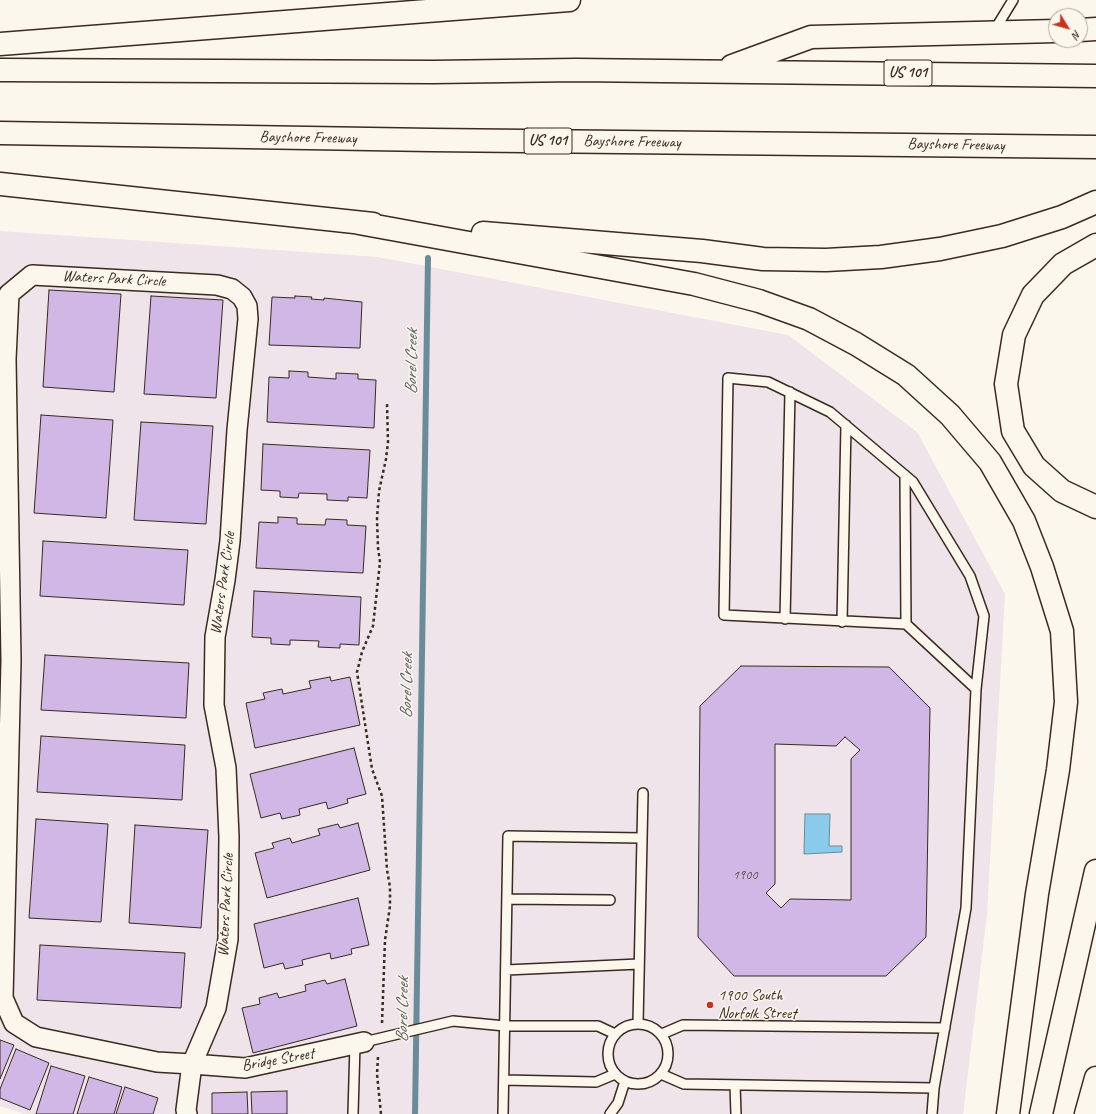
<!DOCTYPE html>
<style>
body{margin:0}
#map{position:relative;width:1096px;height:1114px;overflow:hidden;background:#fbf7ec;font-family:Caveat,sans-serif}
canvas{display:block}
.north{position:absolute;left:1048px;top:8px;width:40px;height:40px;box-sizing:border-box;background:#fbf7ec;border:1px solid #aea59a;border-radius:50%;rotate:127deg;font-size:11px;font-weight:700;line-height:16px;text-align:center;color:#3b2a1e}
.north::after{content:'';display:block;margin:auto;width:14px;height:18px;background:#c8321e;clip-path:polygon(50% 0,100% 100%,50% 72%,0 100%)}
</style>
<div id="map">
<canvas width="1096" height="1114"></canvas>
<div class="north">N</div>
</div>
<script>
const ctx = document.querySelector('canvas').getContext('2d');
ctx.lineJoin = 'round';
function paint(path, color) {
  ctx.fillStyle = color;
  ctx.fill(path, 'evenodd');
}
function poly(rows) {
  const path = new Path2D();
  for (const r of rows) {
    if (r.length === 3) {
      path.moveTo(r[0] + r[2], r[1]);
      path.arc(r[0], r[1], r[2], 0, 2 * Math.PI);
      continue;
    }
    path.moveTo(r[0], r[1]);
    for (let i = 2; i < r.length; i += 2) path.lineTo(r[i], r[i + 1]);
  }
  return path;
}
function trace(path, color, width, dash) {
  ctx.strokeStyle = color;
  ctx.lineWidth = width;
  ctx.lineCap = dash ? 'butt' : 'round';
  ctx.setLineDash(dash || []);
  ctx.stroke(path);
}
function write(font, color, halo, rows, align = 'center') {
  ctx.font = font + ' Caveat,sans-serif';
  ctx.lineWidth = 3;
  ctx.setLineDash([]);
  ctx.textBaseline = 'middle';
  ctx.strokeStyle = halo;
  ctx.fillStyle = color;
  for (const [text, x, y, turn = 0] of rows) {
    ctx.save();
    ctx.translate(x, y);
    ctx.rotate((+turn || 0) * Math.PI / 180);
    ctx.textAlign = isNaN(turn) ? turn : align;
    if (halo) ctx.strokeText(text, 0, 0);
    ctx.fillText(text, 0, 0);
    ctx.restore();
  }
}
const built = poly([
 [0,231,378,257,788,335,917,432,1005,594,987,914,963,1114,25,1114,0,1106]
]);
const water = poly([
 [805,814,830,814,829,846,842,846,842,852,804,854,805,814]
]);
const stream = poly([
 [415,1114,428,258]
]);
const building = poly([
 [49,290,121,294,114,392,43,387,49,290],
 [151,296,223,300,216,398,144,394,151,296],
 [295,296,312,297,311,299,324,300,324,298,362,302,360,348,269,345,272,297,295,298,295,296],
 [289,371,308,372,308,377,336,379,336,373,358,374,358,379,376,380,374,428,267,422,269,377,289,378,289,371],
 [41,415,113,420,106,518,34,513,41,415],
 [141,422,213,426,206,524,134,520,141,422],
 [263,444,370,450,367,498,348,497,348,501,327,500,327,494,299,493,298,498,280,497,280,491,261,490,263,444],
 [278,517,297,518,297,524,325,525,326,519,347,520,347,525,366,526,363,573,256,568,259,522,278,523,278,517],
 [43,541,188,550,184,605,40,596,43,541],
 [254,591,361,597,359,645,340,644,340,648,318,647,319,641,290,640,290,645,271,644,271,638,252,637,254,591],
 [45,655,189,663,186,718,41,710,45,655],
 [741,666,889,667,930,708,926,937,886,976,734,976,698,937,700,706,741,666],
 [845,737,860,750,851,759,851,900,790,899,781,908,766,893,775,884,775,744,836,746,845,737],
 [330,677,331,681,350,677,360,725,255,748,246,703,265,699,263,693,282,689,283,694,311,688,309,681,330,677],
 [41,736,185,745,182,800,37,792,41,736],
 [354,748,366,794,347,799,348,803,328,809,326,802,299,809,300,815,282,819,280,813,261,818,250,774,354,748],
 [36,819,108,824,101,922,29,918,36,819],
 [358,823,370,870,267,898,255,853,274,848,272,843,290,838,292,843,320,835,318,829,338,824,340,828,358,823],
 [135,825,208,830,201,928,129,923,135,825],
 [358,898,369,945,351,949,352,954,331,959,330,953,302,960,303,965,285,969,283,963,264,968,254,924,358,898],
 [40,945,185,953,181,1008,37,1000,40,945],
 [345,979,357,1026,253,1053,242,1008,260,1004,259,998,277,993,279,998,306,991,305,985,325,980,327,984,345,979],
 [0,1040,14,1045,0,1079,0,1040],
 [16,1049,49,1063,30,1110,0,1098,0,1089,16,1049],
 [51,1066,85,1076,73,1114,36,1114,51,1066],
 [89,1077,122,1087,114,1114,77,1114,89,1077],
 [125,1087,158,1098,153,1114,116,1114,125,1087],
 [287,1091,287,1114,252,1114,251,1092,287,1091],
 [247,1092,248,1114,212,1114,212,1093,247,1092]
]);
const path = poly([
 [382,1023,385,940,390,906,390,887,387,870,382,796,372,769,357,672,362,652,373,626,377,590,380,562,378,548,377,519,379,491,386,459,388,442,387,404],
 [378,1057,377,1074,381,1114]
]);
const service = poly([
 [994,31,1013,0],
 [905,475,906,624],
 [785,619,790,392],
 [842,622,846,425],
 [507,899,610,900],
 [506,970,639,964],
 [638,1023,643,793],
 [638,1054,30],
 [662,1034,683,1025,945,1028],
 [364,1042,453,1021,505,1026,598,1026,615,1034],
 [661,1074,684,1084,934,1088],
 [504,1080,596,1082,615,1074],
 [735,1085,736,1114],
 [353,1114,355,1044],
 [503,1114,508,836,642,838],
 [610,1114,618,1103,625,1081],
 [932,1114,934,1088,966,908,976,689,984,616,970,576,913,482,830,412,768,382,728,378,724,615,906,624,976,689]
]);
const minor = poly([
 [187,1114,186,1110,192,1064,216,1008,228,939,229,837,226,768,214,705,215,637,225,580,230,541,237,430,248,319,247,306,242,297,232,289,217,285,32,275,9,294,6,359,11,661,3,998,14,1023,36,1037,157,1062,192,1064,245,1068,364,1042]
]);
const motorway = poly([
 [1080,30,1096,29],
 [0,44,569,0],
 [732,66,811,37,1056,31],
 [0,70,433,72,576,70,1096,76],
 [0,133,431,140,1096,147],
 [0,184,373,224],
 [359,223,694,284,759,301,809,319,856,344,906,375,950,415,990,462,1024,521,1042,567,1062,631,1066,702,1058,770,1037,894,1008,1114],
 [483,233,702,251,763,259,826,260,881,257,940,249,1002,236,1062,217,1096,202],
 [1096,245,1063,264,1033,295,1014,335,1006,384,1013,431,1034,466,1062,491,1096,507],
 [1041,1114,1096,871],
 [1086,1114,1096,1078]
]);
const markers = [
 [710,1005,4,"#c8321e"]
];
const numberNames = [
 ["1900",745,875]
];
const shields = [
 [908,73,48],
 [548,141,48]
];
const shieldNames = [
 ["US 101",908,73],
 ["US 101",548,141]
];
const streetNames = [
 ["Bayshore Freeway",308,138,1],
 ["Bayshore Freeway",632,142,1],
 ["Bayshore Freeway",956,145,1],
 ["Waters Park Circle",114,279,3],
 ["Waters Park Circle",223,583,-82],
 ["Waters Park Circle",226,905,-87],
 ["Bridge Street",278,1060,-10]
];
const poiNames = [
 ["1900 South",718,996],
 ["Norfolk Street",718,1014]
];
const waterNames = [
 ["Borel Creek",412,362,-89],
 ["Borel Creek",407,686,-89],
 ["Borel Creek",403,1010,-89]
];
paint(built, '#eee4ea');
paint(water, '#8acbeb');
trace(water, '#6a8b99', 1);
trace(stream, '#6a8b99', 6);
paint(building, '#d0b7e5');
trace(building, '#3b2a1e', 1);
trace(service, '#3b2a1e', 12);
trace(minor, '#3b2a1e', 22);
trace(motorway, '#3b2a1e', 25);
trace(path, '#3b2a1e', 2.5, [3, 3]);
trace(service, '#fbf7ec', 9);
trace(minor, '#fbf7ec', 19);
trace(motorway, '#fbf7ec', 22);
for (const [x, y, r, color] of markers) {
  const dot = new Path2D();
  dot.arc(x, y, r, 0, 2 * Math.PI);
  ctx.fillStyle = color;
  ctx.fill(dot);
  trace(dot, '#fbf7ec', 1.5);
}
write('14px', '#604d50', null, numberNames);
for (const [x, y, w] of shields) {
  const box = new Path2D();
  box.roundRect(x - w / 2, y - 13, w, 26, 3);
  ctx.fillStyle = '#fbf7ec';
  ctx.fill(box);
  trace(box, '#3b2a1e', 1);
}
write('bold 15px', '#3b2a1e', null, shieldNames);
write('16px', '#3b2a1e', '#fbf7ec', streetNames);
write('16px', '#3b2a1e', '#fbf7ec', poiNames, 'left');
write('italic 17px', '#535a5c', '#fbf7ec', waterNames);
</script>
